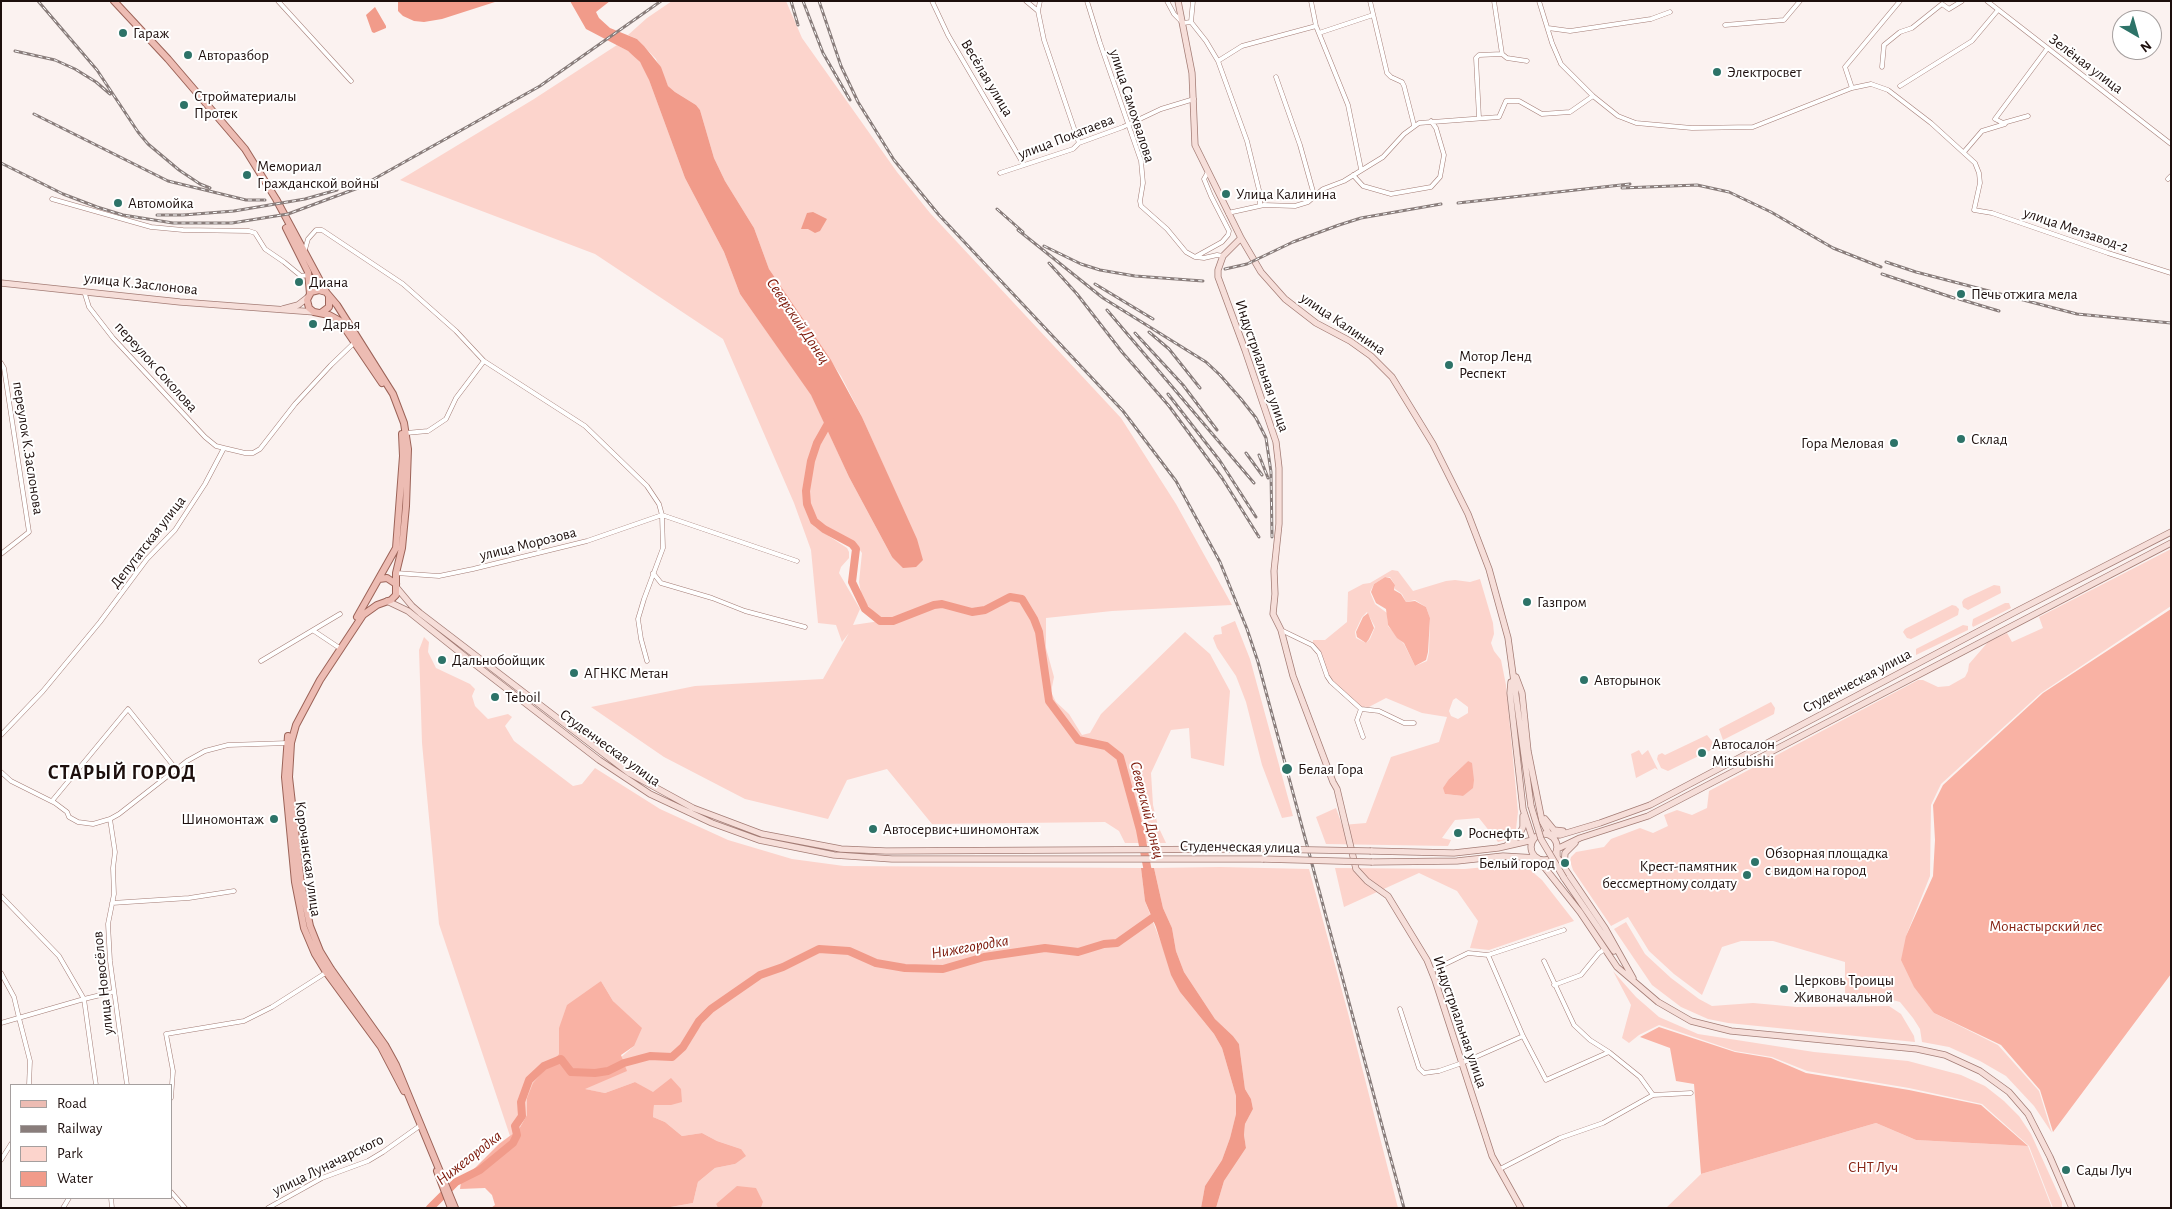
<!DOCTYPE html>
<meta charset="utf-8">
<style>
body{margin:0}
#map{position:relative;width:2172px;height:1209px;overflow:hidden;background:#fbf2f0;font-family:"Alegreya Sans",sans-serif}
canvas{display:block}
.frame{position:absolute;inset:0;border:2px solid #1d0f0d;pointer-events:none}
.legend{position:absolute;left:10px;top:1084px;width:162px;height:115px;box-sizing:border-box;background:#fff;border:1px solid #a59f9e;margin:0;padding:6px 9px;list-style:none;font-size:15px;color:#1d0f0d}
.legend li{display:flex;align-items:center;gap:10px;height:25px}
.legend b{width:25px;border:1px solid #a59f9e}
.north{position:absolute;left:2112px;top:10px;width:50px;height:50px;box-sizing:border-box;background:#fff;border:1px solid #a59f9e;border-radius:50%;rotate:142deg;font-size:14px;font-weight:700;line-height:20px;text-align:center;color:#1d0f0d}
.north::after{content:'';display:block;margin:auto;width:18px;height:22px;background:#2d7368;clip-path:polygon(50% 0,100% 100%,50% 72%,0 100%)}
</style>
<div id="map">
<canvas width="2172" height="1209"></canvas>
<div class="frame"></div>
<ul class="legend">
<li><b style="height:6px;background:#edbcb3"></b>Road</li>
<li><b style="height:6px;background:#897d7b"></b>Railway</li>
<li><b style="height:14px;background:#fcd4cc"></b>Park</li>
<li><b style="height:14px;background:#f19b8a"></b>Water</li>
</ul>
<div class="north">N</div>
</div>
<script>
const ctx = document.querySelector('canvas').getContext('2d');
ctx.lineJoin = 'round';
function paint(path, color) {
  ctx.fillStyle = color;
  ctx.fill(path, 'evenodd');
}
function poly(rows) {
  const path = new Path2D();
  for (const r of rows) {
    if (r.length === 3) {
      path.moveTo(r[0] + r[2], r[1]);
      path.arc(r[0], r[1], r[2], 0, 2 * Math.PI);
      continue;
    }
    path.moveTo(r[0], r[1]);
    for (let i = 2; i < r.length; i += 2) path.lineTo(r[i], r[i + 1]);
  }
  return path;
}
function trace(path, color, width, dash) {
  ctx.strokeStyle = color;
  ctx.lineWidth = width;
  ctx.lineCap = dash ? 'butt' : 'round';
  ctx.setLineDash(dash || []);
  ctx.stroke(path);
}
function write(font, color, halo, rows, align = 'center') {
  ctx.font = font + ' "Alegreya Sans",sans-serif';
  ctx.lineWidth = 4;
  ctx.setLineDash([]);
  ctx.textBaseline = 'middle';
  ctx.strokeStyle = halo;
  ctx.fillStyle = color;
  for (const [text, x, y, turn = 0] of rows) {
    ctx.save();
    ctx.translate(x, y);
    ctx.rotate((+turn || 0) * Math.PI / 180);
    ctx.textAlign = isNaN(turn) ? turn : align;
    if (halo) ctx.strokeText(text, 0, 0);
    ctx.fillText(text, 0, 0);
    ctx.restore();
  }
}
const green = poly([
 [672,1,786,1,802,38,897,172,930,213,1121,418,1176,504,1232,605,1112,611,1046,618,1046,648,1054,677,1051,692,1056,702,1069,714,1082,735,1090,733,1101,714,1185,632,1210,654,1230,691,1224,766,1191,758,1189,728,1171,730,1151,773,1153,805,1158,826,1166,843,1125,843,1119,831,1105,822,932,824,887,769,847,780,828,819,745,799,664,757,591,707,695,686,823,679,849,633,842,642,836,625,818,623,811,550,794,503,723,339,595,254,400,180,534,99,617,45,628,51,635,56,645,69,685,178,724,252,740,294,811,394,849,477,892,557,901,505,862,417,841,376,769,269,754,228,725,181,714,158,700,110,696,105,675,92,668,86,656,59,637,39,628,35,647,18],
 [805,507,821,523,854,542,862,553,859,582,862,599,877,616,881,618,892,617,880,621,853,625,860,609,839,573,841,567,849,558,849,552,847,548,815,527],
 [2171,549,2171,606,2041,693,1941,784,1931,805,1930,876,1906,936,1934,1013,1998,1045,2039,1091,2052,1133,2034,1106,2006,1076,1980,1061,1949,1047,1922,1042,1920,1029,1913,1018,1900,1002,1885,998,1839,1002,1845,997,1845,962,1773,941,1741,941,1722,947,1702,995,1674,974,1649,951,1628,917,1611,926,1573,870,1570,861,1571,857,1576,852,1604,847,1611,839,1640,828,1653,833,1668,826,1664,815,1677,810,1692,815,1707,808,1709,791,1918,680,1923,680,1938,687,1949,686,1965,677,1968,671,1969,664,1988,642,2007,633,2012,642,2043,628,2039,617],
 [1392,570,1398,571,1413,591,1446,581,1455,580,1470,582,1480,579,1493,623,1494,634,1491,643,1494,651,1501,660,1506,685,1518,812,1516,829,1508,839,1498,842,1479,818,1455,820,1442,838,1451,840,1448,846,1326,844,1316,817,1336,808,1342,825,1366,823,1391,757,1439,742,1447,717,1422,713,1386,698,1367,708,1361,708,1331,681,1313,644,1313,640,1325,640,1347,622,1348,592,1363,584,1370,583],
 [1385,577,1390,577,1395,585,1395,589,1402,594,1406,602,1415,600,1426,607,1430,618,1429,652,1427,661,1415,666,1404,644,1388,626,1387,613,1375,604,1370,592,1374,584],
 [1367,612,1375,627,1370,639,1366,643,1356,638,1355,632,1362,617],
 [1456,698,1468,707,1468,713,1458,719,1451,716,1449,711,1453,700],
 [1468,761,1463,796,1445,794,1449,779],
 [1994,585,2000,586,2001,593,1968,610,1963,607,1962,602,1964,599],
 [2005,603,2009,603,2011,608,1973,627,1972,625,1973,619],
 [1952,605,1956,606,1959,609,1958,615,1911,639,1907,638,1903,632,1905,629],
 [1235,621,1250,659,1293,816,1282,818,1262,765,1246,702,1236,676,1217,648,1213,638,1215,635,1222,634,1221,627],
 [1963,625,1968,626,1968,630,1916,655,1916,649],
 [424,637,429,642,428,652,436,668,470,684,475,689,472,696,475,706,488,719,508,714,512,717,505,726,514,741,573,786,582,784,595,768,660,809,728,840,792,859,844,866,1141,868,1145,901,1180,992,1214,1034,1222,1048,1236,1096,1236,1114,1230,1138,1222,1160,1205,1186,1201,1208,761,1208,763,1202,716,1204,718,1208,665,1208,693,1203,698,1182,715,1168,735,1164,741,1149,717,1141,702,1133,682,1136,665,1122,653,1117,654,1105,671,1105,635,1082,605,1093,584,1089,634,1046,626,1015,613,1001,601,981,559,1028,559,1054,527,1098,527,1115,519,1129,510,1136,439,924,422,743,419,650],
 [1771,702,1775,708,1774,714,1723,740,1719,729],
 [1707,735,1715,745,1713,749,1668,771,1661,768,1657,759,1658,755,1662,753,1665,755],
 [1639,750,1642,755,1648,750,1658,770,1655,768,1636,778,1631,754],
 [1506,865,1529,869,1542,880,1574,921,1489,950,1470,948,1478,921,1457,891,1419,873,1344,907,1335,868,1465,869],
 [1220,867,1309,869,1348,1013,1398,1208,1216,1208,1224,1181,1246,1148,1244,1135,1245,1124,1253,1109,1251,1099,1245,1089,1239,1044,1233,1036,1215,1019,1184,972,1176,951,1172,928,1163,908,1154,868],
 [1626,922,1645,954,1671,978,1699,999,1712,1006,1753,1003,1797,1007,1889,1006,1901,1014,1914,1036,1915,1042,1728,1023,1708,1019,1681,1007,1652,985,1614,929],
 [1613,971,1636,997,1659,1017,1698,1034,1814,1052,1908,1061,1961,1075,1985,1086,2004,1101,2019,1116,2031,1134,2062,1202,2062,1208,2053,1208,2029,1146,1982,1104,1909,1088,1807,1071,1772,1057,1735,1051,1659,1025,1639,1035,1629,1043,1622,1038,1631,1005],
 [1876,1123,1916,1140,2028,1146,2052,1208,1666,1208,1701,1174]
]);
const forest = poly([
 [1385,577,1390,578,1395,585,1394,590,1401,594,1406,602,1415,601,1426,607,1430,618,1428,652,1426,660,1415,666,1404,643,1397,638,1388,625,1386,609,1376,603,1371,592,1374,584],
 [2171,609,2171,974,2053,1132,2040,1090,2001,1045,1934,1013,1914,987,1901,960,1906,936,1933,876,1935,840,1933,805,1943,785,2043,693],
 [1368,613,1374,628,1369,639,1366,643,1357,637,1356,632,1363,617],
 [1468,761,1472,763,1474,780,1473,788,1463,796,1445,794,1443,788,1449,779],
 [601,981,613,1001,642,1028,634,1046,621,1055,627,1071,585,1089,605,1093,635,1082,653,1092,671,1078,681,1089,682,1102,671,1105,654,1105,653,1117,665,1122,682,1136,702,1133,717,1141,741,1149,746,1156,735,1164,715,1168,698,1182,693,1203,665,1208,491,1208,495,1205,492,1195,485,1188,460,1189,461,1182,499,1144,519,1129,527,1115,527,1098,533,1083,559,1054,559,1028,567,1005],
 [1659,1027,1735,1052,1771,1058,1806,1073,1909,1090,1981,1105,2028,1146,1916,1140,1876,1123,1701,1174,1694,1084,1676,1081,1670,1048,1640,1037],
 [737,1186,756,1188,763,1202,761,1208,718,1208,716,1204]
]);
const water = poly([
 [398,1,498,1,442,19,424,22,414,21,403,16,398,11],
 [570,1,610,1,596,12,599,18,610,28,637,39,644,46,661,67,668,86,675,92,696,105,700,110,714,158,725,181,754,228,769,269,831,360,862,417,917,539,923,560,916,567,903,568,892,557,849,477,811,395,740,294,724,252,685,178,649,80,640,62,628,51,586,29],
 [375,7,386,26,386,28,374,33,372,32,366,15],
 [813,212,827,219,820,231,815,233,808,229,801,229,807,213],
 [1141,868,1154,868,1163,908,1172,928,1176,951,1184,972,1215,1019,1233,1036,1239,1044,1245,1089,1251,1099,1253,1109,1245,1124,1244,1135,1246,1148,1224,1181,1216,1208,1201,1208,1205,1186,1222,1160,1230,1138,1236,1114,1236,1096,1222,1048,1214,1034,1180,992,1171,975,1156,927,1145,901]
]);
const river = poly([
 [830,420,817,443,811,461,806,491,807,504,814,521,824,529,852,544,856,549,852,582,865,609,880,621,893,621,934,605,942,604,972,612,985,610,1010,597,1022,599,1034,619,1039,632,1049,701,1078,740,1106,746,1120,757,1140,830,1149,877],
 [430,1208,456,1182,480,1170,513,1143,517,1135,515,1126,522,1116,521,1102,529,1080,544,1066,561,1059,571,1072,595,1073,608,1071,624,1063,650,1056,672,1057,683,1047,699,1021,711,1009,760,975,783,967,819,949,849,951,876,963,905,968,943,969,984,957,1045,948,1078,952,1104,944,1117,943,1158,914]
]);
const street = poly([
 [278,1,351,81],
 [932,1,948,35,1024,165],
 [1026,1,1038,11,1044,40,1079,143],
 [1087,1,1100,43,1141,161,1143,183,1140,201,1141,206,1167,229,1186,252,1195,257,1204,258,1217,255,1223,256],
 [1167,1,1174,14,1183,23,1191,22,1206,41,1218,61,1247,141,1260,194,1260,206],
 [1311,1,1316,26,1348,105,1361,169],
 [1370,1,1387,73,1391,77,1402,82,1404,86,1414,125],
 [1494,1,1502,54],
 [1539,1,1552,43,1561,64,1593,96,1618,116,1636,123,1692,128,1753,127,1852,88,1871,84,1888,90,1931,123,1975,163,1979,173,1980,183,1974,210,1992,213,2108,253,2171,273],
 [1987,1,2171,144],
 [1038,11,1040,1],
 [1191,22,1193,1],
 [1725,25,1784,20,1800,1],
 [1548,28,1570,31,1651,19,1670,12],
 [1319,33,1373,15],
 [1218,61,1242,46,1316,26],
 [1882,67,1884,45,1900,32,1912,28,1942,4,1949,9,1962,1],
 [1276,77,1300,145,1314,195],
 [1900,86,1972,41,1998,10],
 [1852,88,1845,67,1900,1],
 [2028,116,2003,123,1995,119,2047,49],
 [1479,118,1476,58,1479,55,1502,54,1507,58,1527,61],
 [1964,152,1982,131,2005,124],
 [1000,173,1073,149,1079,143,1123,127,1161,109,1194,99],
 [1353,175,1363,186,1391,194,1431,187,1440,177,1444,155,1436,128,1431,121],
 [2168,179,2171,176],
 [52,199,151,227,183,230,249,231,255,233,265,249,284,262,301,276,309,275],
 [1228,213,1264,205,1295,206,1308,202,1323,189,1344,181,1383,157,1404,134,1419,123,1499,117,1506,101,1519,101,1542,114,1570,112,1593,96],
 [304,253,308,239,316,230,322,230,403,284,456,331,484,361,585,426,647,486,659,504,662,515,797,561],
 [1195,257,1222,242,1228,235,1229,231,1211,196,1204,179,1208,172],
 [84,291,89,307,113,338,205,437,216,446,224,448],
 [1,363,4,368,29,532,1,554],
 [406,433,428,431,446,419,456,398,484,361],
 [396,573,439,576,473,569,587,541,662,515,663,548,644,599,638,619,641,639,647,661],
 [653,573,661,583,712,598,745,611,805,627],
 [1281,630,1312,645,1319,653,1327,676,1331,682,1361,709],
 [314,631,338,647],
 [261,661,340,614],
 [1,735,43,691,100,622,147,559,175,530,205,484,224,448,245,453,253,453,260,449,295,404,331,365,355,342],
 [1363,737,1357,720,1361,709,1379,711,1404,723,1414,723],
 [1,772,11,781,55,803,67,812,69,817,78,822,93,824,110,819,119,814,187,761,205,751,228,745,288,743],
 [52,801,128,709,176,769],
 [110,819,115,852,113,868,114,894,108,924,110,961,127,1085],
 [1,896,59,956,84,999,96,1085],
 [112,903,189,898,234,891],
 [1488,955,1523,1036,1546,1080,1609,1052],
 [1544,961,1574,1025,1590,1040,1609,1052,1640,1077,1653,1095],
 [1431,971,1468,953,1488,955,1564,930],
 [1,973,14,997,19,1018,30,1061,29,1085],
 [1554,985,1581,975,1599,953,1605,949],
 [1400,1009,1419,1068,1424,1073,1439,1071,1462,1063,1523,1036],
 [1,1023,84,999,113,992],
 [171,1098,173,1071,166,1034,244,1021,272,1007,327,972],
 [1,1160,11,1144],
 [1500,1169,1560,1138,1603,1123,1653,1095,1691,1093],
 [171,1192,185,1208],
 [111,1198,112,1208],
 [63,1208,69,1198],
 [268,1208,322,1178,368,1161,383,1152,421,1125]
]);
const secondary = poly([
 [1178,1,1192,73,1195,145,1241,238,1261,272,1285,299,1316,323,1350,341,1371,356,1392,377,1433,444,1468,514,1489,569,1508,638,1531,806],
 [1241,238,1223,256,1218,270,1218,277,1245,350,1276,442,1279,468,1279,524,1274,571,1275,594,1273,614,1281,630,1293,676,1333,782,1337,789,1356,869,1367,881,1388,896,1427,960,1435,980,1492,1156,1521,1208],
 [1,283,180,302,314,312],
 [283,309,298,305,307,298],
 [397,588,412,606,420,613,629,773,693,808,762,834,841,849,886,851,1262,849],
 [387,601,408,611,463,655,599,760,650,794,712,823,759,840,834,855,892,859,1263,859],
 [1516,677,1522,693,1528,751,1542,821,1549,834,1560,835,1600,823,1650,805,2017,611,2171,532],
 [1545,819,1554,830,1563,831],
 [1544,847,13],
 [1507,845,1516,838,1520,833,1523,827,1523,816],
 [1371,851,1454,853,1498,848,1533,840,1523,809,1510,693,1511,682],
 [1372,862,1457,861,1503,856,1537,858,1580,912,1617,967,1658,1002,1691,1021,1731,1031,1917,1049,1945,1055,1980,1071,2009,1092,2028,1114,2050,1157,2072,1208],
 [1564,867,1565,853,1575,843],
 [1564,878,1614,951],
 [1633,978,1605,928,1557,857,1557,849,1580,838,1648,816,1675,802,2171,543]
]);
const primary = poly([
 [114,1,168,59,245,149,276,199,326,292,337,305,393,394,404,423,408,449,406,506,402,548,396,573,396,595,391,600,377,605,363,615,320,680,296,725,291,743,289,777,301,883,310,926,320,951,331,969,385,1045,396,1065,455,1208],
 [286,228,308,272,310,294],
 [326,292,319,290,311,292,307,300,309,308,314,312,329,315,340,321,382,383],
 [321,313,329,307,329,297],
 [379,579,387,578,396,584],
 [357,617,396,548,403,456,402,434],
 [288,736,285,777,295,882,304,928,315,954,326,972,381,1047,404,1091],
 [437,1171,451,1208]
]);
const rail = poly([
 [38,1,97,70,138,132,148,144,179,170,200,184,210,188],
 [791,1,798,25],
 [803,1,823,53,850,100],
 [819,1,841,66,858,102,894,160,939,215,1123,411,1176,481,1220,562,1247,629,1258,662,1404,1208],
 [15,51,55,60,75,69,96,82,110,94],
 [34,114,168,181,246,200,265,200],
 [1,163,63,194,97,207,123,215,173,223,232,223,288,214,358,188,540,86,661,1],
 [1622,188,1697,185,1729,192,1771,212,1833,248,1881,267],
 [1458,203,1630,184],
 [997,209,1023,232],
 [157,215,183,215,234,211,305,199,337,190],
 [1018,230,1103,298,1206,362,1220,375,1241,399,1256,418,1266,438,1271,472,1272,537],
 [1044,246,1081,264,1100,270,1135,276,1203,281],
 [1886,262,1916,272,2077,314,2171,323],
 [1049,263,1077,294,1122,352,1169,406,1222,478,1259,537],
 [1225,269,1247,264,1293,242,1339,225,1361,218,1441,204],
 [1882,274,1954,298],
 [1095,284,1153,319],
 [1959,299,1999,311],
 [1107,310,1254,483],
 [1149,332,1169,349,1200,388],
 [1135,333,1183,385,1217,430],
 [1168,394,1220,461,1256,517],
 [1246,453,1262,475],
 [1259,455,1268,478]
]);
const secondaryBridge = poly([
 [1531,806,1541,839,1564,878],
 [1262,849,1371,851],
 [1263,859,1372,862]
]);
const markers = [
 [123,33,5,"#2d7368"],
 [188,55,5,"#2d7368"],
 [1717,72,5,"#2d7368"],
 [184,105,5,"#2d7368"],
 [247,175,5,"#2d7368"],
 [1226,194,5,"#2d7368"],
 [118,203,5,"#2d7368"],
 [299,282,5,"#2d7368"],
 [1961,294,5,"#2d7368"],
 [313,324,5,"#2d7368"],
 [1449,365,5,"#2d7368"],
 [1961,439,5,"#2d7368"],
 [1894,443,5,"#2d7368"],
 [1527,602,5,"#2d7368"],
 [442,660,5,"#2d7368"],
 [574,673,5,"#2d7368"],
 [1584,680,5,"#2d7368"],
 [495,697,5,"#2d7368"],
 [1702,753,5,"#2d7368"],
 [1287,769,6,"#2d7368"],
 [274,819,5,"#2d7368"],
 [873,829,5,"#2d7368"],
 [1458,833,5,"#2d7368"],
 [1755,862,5,"#2d7368"],
 [1565,863,5,"#2d7368"],
 [1747,875,5,"#2d7368"],
 [1784,989,5,"#2d7368"],
 [2066,1170,5,"#2d7368"]
];
const poiNames = [
 ["Гараж",133,33],
 ["Авторазбор",198,55],
 ["Электросвет",1727,72],
 ["Стройматериалы",194,96],
 ["Протек",194,113],
 ["Мемориал",257,166],
 ["Гражданской войны",257,183],
 ["Улица Калинина",1236,194],
 ["Автомойка",128,203],
 ["Диана",309,282],
 ["Печь отжига мела",1971,294],
 ["Дарья",323,324],
 ["Мотор Ленд",1459,356],
 ["Респект",1459,373],
 ["Склад",1971,439],
 ["Гора Меловая",1884,443,"right"],
 ["Газпром",1537,602],
 ["Дальнобойщик",452,660],
 ["АГНКС Метан",584,673],
 ["Авторынок",1594,680],
 ["Teboil",505,697],
 ["Автосалон",1712,744],
 ["Mitsubishi",1712,761],
 ["Белая Гора",1298,769],
 ["Шиномонтаж",264,819,"right"],
 ["Автосервис+шиномонтаж",883,829],
 ["Роснефть",1468,833],
 ["Обзорная площадка",1765,853],
 ["с видом на город",1765,870],
 ["Белый город",1555,863,"right"],
 ["Крест-памятник",1737,866,"right"],
 ["бессмертному солдату",1737,883,"right"],
 ["Церковь Троицы",1794,980],
 ["Живоначальной",1794,997],
 ["Сады Луч",2076,1170]
];
const streetNames = [
 ["Зелёная улица",2086,64,37],
 ["Весёлая улица",987,78,59],
 ["улица Самохвалова",1132,106,72],
 ["улица Покатаева",1066,137,-21],
 ["улица Мелзавод-2",2076,230,19],
 ["улица К.Заслонова",141,284,6],
 ["улица Калинина",1343,324,34],
 ["Индустриальная улица",1262,366,71],
 ["переулок Соколова",156,367,48],
 ["переулок К.Заслонова",28,448,81],
 ["Депутатская улица",148,542,-52],
 ["улица Морозова",528,544,-14],
 ["Студенческая улица",1857,681,-28],
 ["Студенческая улица",610,748,36],
 ["Студенческая улица",1240,847,1],
 ["Корочанская улица",308,859,82],
 ["улица Новосёлов",103,983,-96],
 ["Индустриальная улица",1460,1022,71],
 ["улица Луначарского",328,1165,-26]
];
const parkNames = [
 ["Монастырский лес",2046,926],
 ["СНТ Луч",1873,1167]
];
const waterNames = [
 ["Северский Донец",798,321,56],
 ["Северский Донец",1147,810,76],
 ["Нижегородка",970,947,-10],
 ["Нижегородка",469,1158,-38]
];
const districtNames = [
 ["СТАРЫЙ ГОРОД",122,773]
];
paint(green, '#fcd4cc');
paint(forest, '#f9b2a4');
paint(water, '#f19b8a');
trace(river, '#f19b8a', 8);
trace(street, '#a37c75', 5);
trace(secondary, '#a37c75', 7);
trace(primary, '#9c6358', 8);
trace(street, '#fff', 4);
trace(secondary, '#f6ded9', 5.5);
trace(primary, '#edbcb3', 6);
trace(rail, '#897d7b', 3);
trace(rail, '#fff', 1, [4]);
trace(secondaryBridge, '#a37c75', 7, []);
trace(secondaryBridge, '#f6ded9', 5.5);
for (const [x, y, r, color] of markers) {
  const dot = new Path2D();
  dot.arc(x, y, r, 0, 2 * Math.PI);
  ctx.fillStyle = color;
  ctx.fill(dot);
  trace(dot, '#fff', 2);
}
write('15px', '#1d0f0d', '#fff', poiNames, 'left');
write('15px', '#1d0f0d', '#fff', streetNames);
write('15px', '#862314', '#fff', parkNames);
write('italic 16px', '#7b1607', '#fff', waterNames);
ctx.letterSpacing = '1px';
write('bold 20px', '#1d0f0d', '#fff', districtNames);
ctx.letterSpacing = '0px';
</script>
